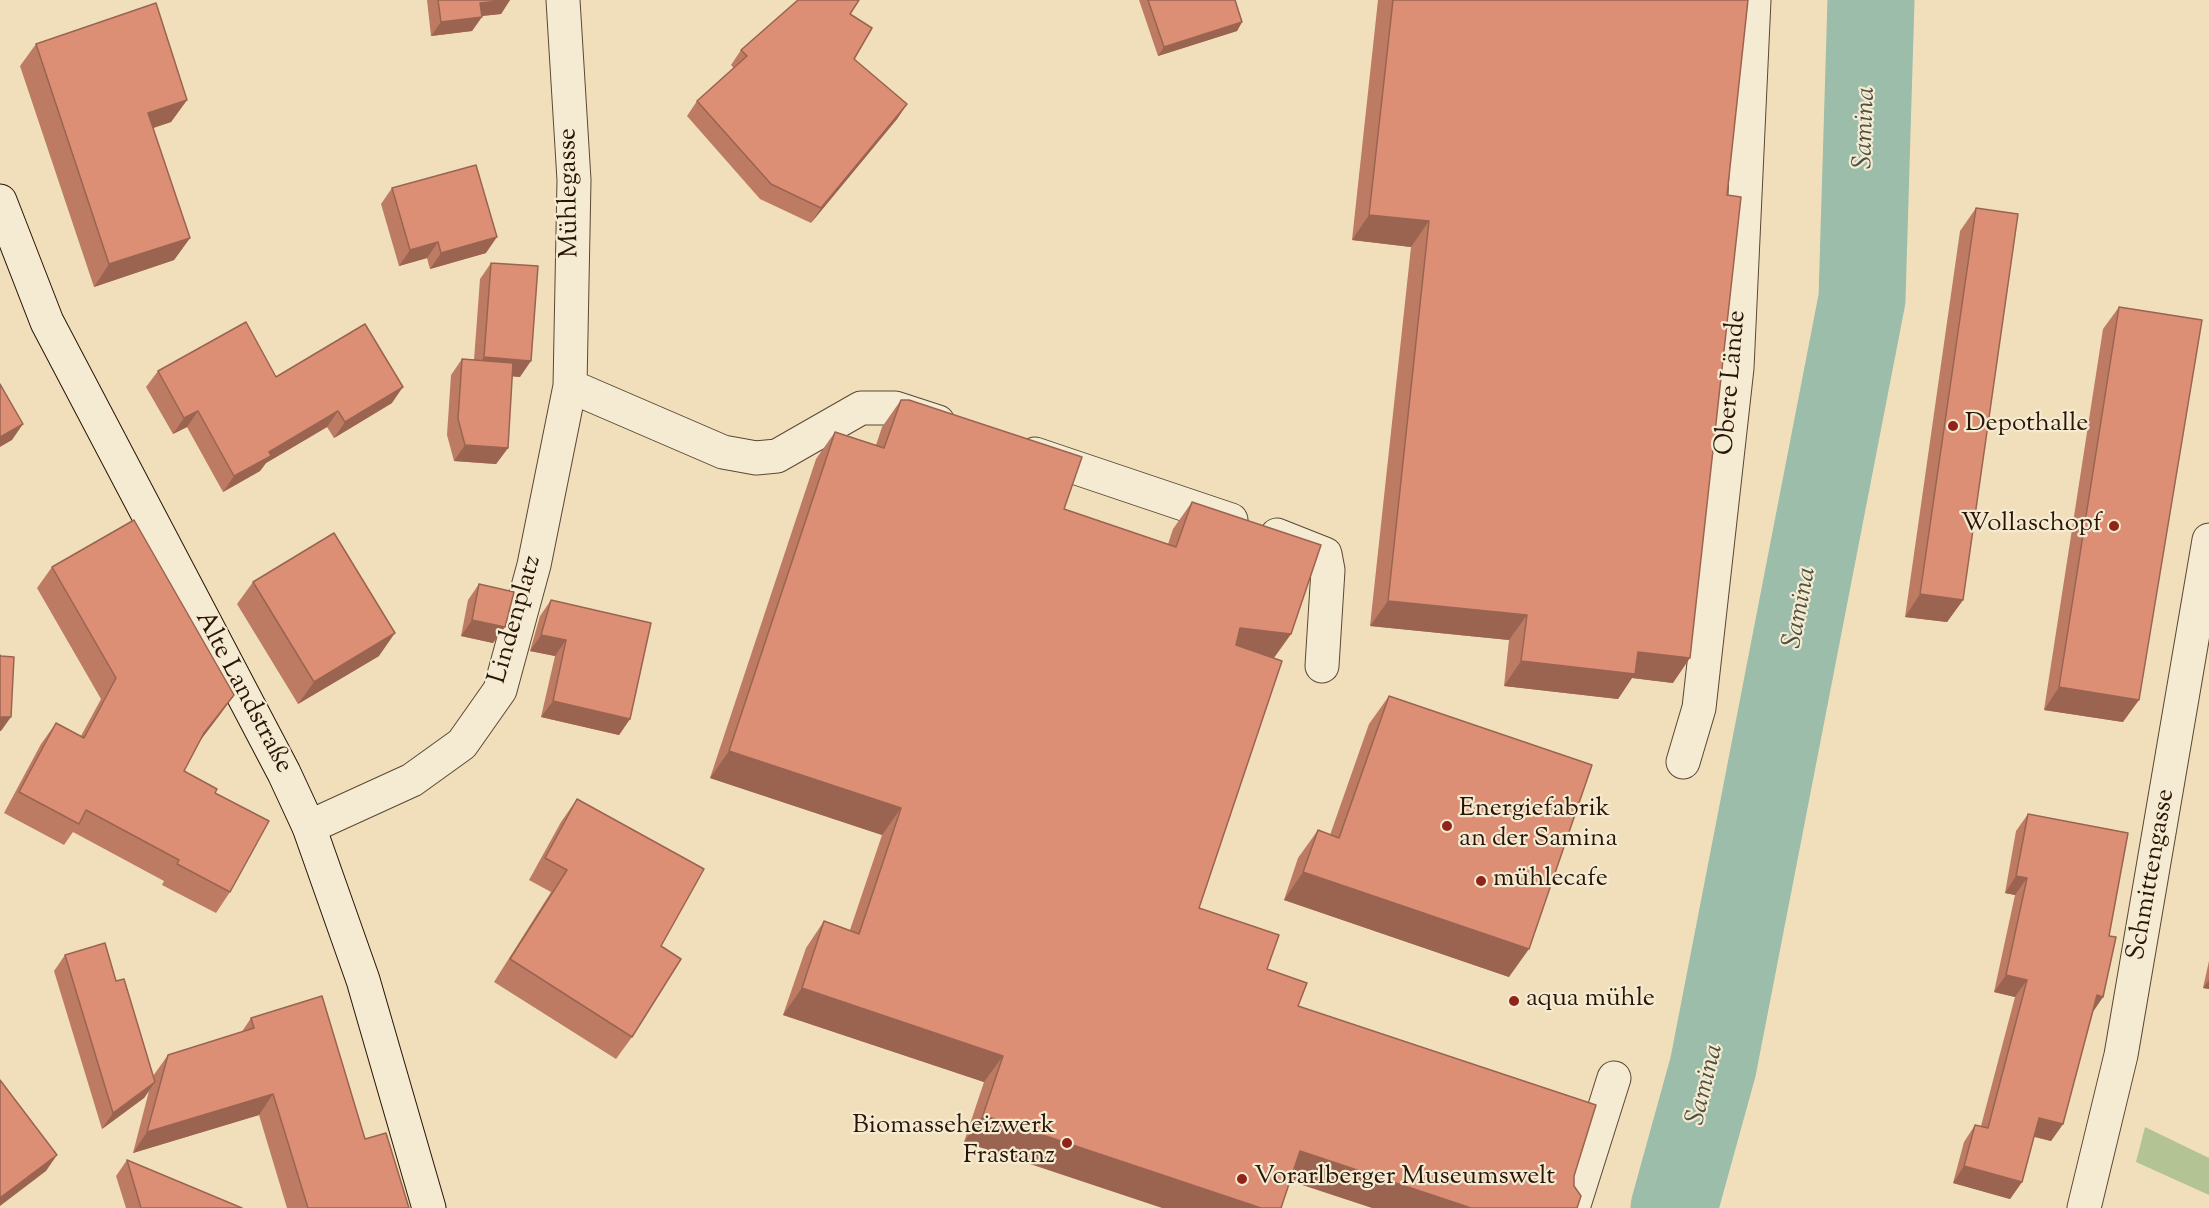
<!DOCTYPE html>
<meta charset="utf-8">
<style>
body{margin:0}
canvas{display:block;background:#f0dfba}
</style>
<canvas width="2209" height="1208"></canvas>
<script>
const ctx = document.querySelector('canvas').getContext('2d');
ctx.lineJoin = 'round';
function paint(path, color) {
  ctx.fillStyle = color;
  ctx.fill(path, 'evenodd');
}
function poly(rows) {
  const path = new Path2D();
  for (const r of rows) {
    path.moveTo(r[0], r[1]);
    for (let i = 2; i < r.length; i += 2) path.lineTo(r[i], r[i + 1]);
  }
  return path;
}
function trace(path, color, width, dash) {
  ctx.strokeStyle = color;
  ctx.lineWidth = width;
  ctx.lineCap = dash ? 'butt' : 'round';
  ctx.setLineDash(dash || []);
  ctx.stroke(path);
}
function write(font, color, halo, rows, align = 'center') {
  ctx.font = font + ' "Sorts Mill Goudy",serif';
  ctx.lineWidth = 4.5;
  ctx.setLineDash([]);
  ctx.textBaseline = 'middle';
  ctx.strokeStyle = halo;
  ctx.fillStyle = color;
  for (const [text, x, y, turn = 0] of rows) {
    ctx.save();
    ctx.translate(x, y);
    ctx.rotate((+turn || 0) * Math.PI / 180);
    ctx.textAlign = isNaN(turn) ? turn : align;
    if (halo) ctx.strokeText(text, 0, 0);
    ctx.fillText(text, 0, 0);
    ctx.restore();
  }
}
const green = poly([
 [2145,1127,2209,1158,2209,1195,2136,1162]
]);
const river = poly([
 [1674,1208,1713,1067,1862,299,1871,0]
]);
const street = poly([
 [570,386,723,452,756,458,777,456,861,408,895,408,938,422],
 [1035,454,1231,520],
 [1277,535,1325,554,1328,570,1322,666],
 [1683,762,1699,708,1737,368,1754,0],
 [309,827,412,780,462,744,500,690,534,565,570,386,574,180,563,0],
 [1573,1208,1614,1078],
 [2084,1208,2121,1055,2209,540]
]);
const secondary = poly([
 [0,201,47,322,284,773,309,827,363,980,429,1208]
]);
const wall = poly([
 [427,0,510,0,501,14,482,16,472,31,431,36],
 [1139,0,1235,0,1242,22,1237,31,1158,56],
 [1378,0,1748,0,1673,683,1632,678,1618,699,1504,686,1509,640,1370,626,1411,247,1352,240],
 [850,14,854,59,907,104,897,119,811,223,760,199,687,116,697,101,734,68,731,65,741,50],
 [36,44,187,100,171,122,153,128,190,238,174,260,94,287,20,66],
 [392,188,486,253,430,269,427,258,399,266,381,204],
 [1976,208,1963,600,1947,622,1905,617,1960,231],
 [491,263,520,377,512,376,508,448,496,464,454,461,447,435,451,375,462,359,474,360,480,279],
 [2119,307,2123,722,2044,710,2103,329],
 [158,371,276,377,392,403,334,438,327,427,266,463,260,471,223,492,187,427,173,434,146,387],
 [901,400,1064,509,1168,544,1173,529,1192,502,1291,634,1274,658,1199,908,1267,969,1298,1006,1290,1181,964,1142,984,1082,783,1015,806,948,824,921,850,930,882,835,710,778,816,459,835,432,876,445,882,427],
 [52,567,234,695,201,739,184,771,215,793,230,892,216,913,162,885,164,881,73,832,64,845,4,813,41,744,56,723,81,736,101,699,37,588],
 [253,582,379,656,298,704,237,604],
 [479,584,505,627,493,643,461,636,468,600],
 [551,600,630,719,619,735,541,717,555,656,530,651,540,616],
 [1389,696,1509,977,1284,900,1298,858,1318,830,1330,835,1369,724],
 [577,799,661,946,632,1037,616,1059,494,982,551,892,529,880,561,822],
 [2028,814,2109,936,2103,997,2093,1012,2063,1124,2051,1141,2034,1137,2022,1182,2010,1199,1953,1183,1964,1142,1975,1125,1981,1126,2015,997,1994,992,2015,895,2005,893,2016,831],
 [65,955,116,981,153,1076,168,1055,241,1033,251,1018,365,1139,409,1208,287,1208,259,1115,133,1153,149,1091,144,1098,102,1129,54,971],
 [2209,961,2209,989,2203,988],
 [127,1160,242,1208,126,1208,116,1176]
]);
const shadedWall = poly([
 [510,0,501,14,471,17,480,3],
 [482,17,472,31,431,36,441,22],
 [1242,22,1237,31,1158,56,1164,47],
 [187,100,171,122,132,135,148,113],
 [907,104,897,119,811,223,821,208],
 [1369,215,1429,221,1411,247,1352,240],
 [497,237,486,253,430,269,441,253],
 [190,238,174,260,94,287,109,264],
 [438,242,427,258,399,266,410,250],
 [484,357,531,361,520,377,473,373],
 [403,387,392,403,334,438,345,422],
 [198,411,187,427,173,434,184,418],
 [338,411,327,427,266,463,260,471,223,492,234,476,269,452],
 [23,424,12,440,0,447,0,437],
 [465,445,508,448,496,464,454,461],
 [1920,594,1963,600,1947,622,1905,617],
 [1388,601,1527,615,1509,640,1370,626],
 [472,620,505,627,493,643,461,636],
 [1240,628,1291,634,1272,660,1221,655],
 [395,633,379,656,298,704,314,682],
 [541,635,566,640,555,656,530,651],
 [1638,652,1690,658,1673,683,1632,678,1618,699,1504,686,1521,661],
 [2059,687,2139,700,2123,722,2044,710],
 [234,695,219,716,190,754,204,733],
 [553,701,630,719,619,735,541,717],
 [0,717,11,717,1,731,0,731],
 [729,751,901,808,882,835,710,778],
 [1303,872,1529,949,1509,977,1284,900],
 [2016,876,2027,878,2015,895,2005,893],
 [2006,975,2027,980,2015,997,1994,992],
 [2209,980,2209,989,2203,988],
 [802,988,1003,1056,984,1082,783,1015],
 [2097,995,2103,997,2091,1014],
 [155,1082,144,1098,102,1129,113,1113],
 [273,1094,259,1115,133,1153,147,1132],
 [983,1115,1261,1208,1162,1208,964,1142],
 [2039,1118,2063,1124,2051,1141,2028,1135],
 [1300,1151,1471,1208,1372,1208,1281,1178],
 [57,1155,46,1171,0,1206,0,1198],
 [1964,1166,2022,1182,2010,1199,1953,1183]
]);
const building = poly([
 [438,0,509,0,480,3,482,17,441,22,438,0],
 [798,0,859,0,850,14,872,28,854,59,907,104,821,208,771,184,697,101,747,56,741,50,798,0],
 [1148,0,1235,0,1242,22,1164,47,1148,0],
 [1393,0,1748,0,1727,195,1741,197,1690,658,1638,652,1635,674,1521,661,1527,615,1388,601,1429,221,1369,215,1393,0],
 [156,3,187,100,148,113,190,238,109,264,36,44,156,3],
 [476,165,497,237,441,253,438,242,410,250,392,188,476,165],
 [1976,208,2018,214,1963,600,1920,594,1976,208],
 [491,263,538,266,531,361,484,357,491,263],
 [2119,307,2202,320,2139,700,2059,687,2119,307],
 [246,322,276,377,365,324,403,387,345,422,338,411,269,452,271,456,234,476,198,411,184,418,158,371,246,322],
 [462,359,513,363,508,448,465,445,458,419,462,359],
 [0,384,23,424,0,437,0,384],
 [901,400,909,400,1082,457,1064,509,1176,547,1192,502,1321,545,1291,634,1240,628,1236,645,1282,661,1199,908,1279,935,1267,969,1307,983,1298,1006,1596,1105,1574,1176,1574,1186,1581,1196,1577,1208,1471,1208,1300,1151,1281,1208,1261,1208,983,1115,1003,1056,802,988,824,921,859,934,901,808,729,751,835,432,884,448,901,400],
 [134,520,234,695,204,733,184,771,217,789,215,793,269,821,230,892,177,864,179,860,86,810,79,824,19,792,56,723,84,738,116,678,52,567,134,520],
 [334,533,395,633,314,682,253,582,334,533],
 [479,584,514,592,505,627,472,620,479,584],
 [551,600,651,623,630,719,553,701,566,640,541,635,551,600],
 [0,655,1,656,14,657,11,717,0,717,0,655],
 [1389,696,1592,765,1529,949,1303,872,1318,830,1339,838,1389,696],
 [577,799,704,869,661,946,681,959,632,1037,510,959,567,870,545,858,577,799],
 [2028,814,2128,833,2109,936,2116,937,2103,997,2097,995,2063,1124,2039,1118,2022,1182,1964,1166,1975,1125,1988,1128,2027,980,2006,975,2027,878,2016,876,2028,814],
 [105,943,116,981,124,979,155,1082,113,1113,65,955,105,943],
 [322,996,365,1139,386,1133,409,1208,308,1208,273,1094,147,1132,168,1055,254,1028,251,1018,322,996],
 [0,1080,57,1155,0,1198,0,1080],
 [127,1160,242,1208,141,1208,127,1160]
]);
const markers = [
 [1953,426,6,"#8f2418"],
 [2114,526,6,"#8f2418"],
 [1447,826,6,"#8f2418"],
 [1481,881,6,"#8f2418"],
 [1514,1001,6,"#8f2418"],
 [1067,1143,6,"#8f2418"],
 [1242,1179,6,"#8f2418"]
];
const streetNames = [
 ["Mühlegasse",571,193,-91],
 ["Obere Lände",1733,383,-85],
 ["Lindenplatz",517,620,-74],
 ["Alte Landstraße",242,693,62],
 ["Schmittengasse",2153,875,-80]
];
const poiNames = [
 ["Depothalle",1965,426],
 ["Wollaschopf",2102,526,"right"],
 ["Energiefabrik",1459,811],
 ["an der Samina",1459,841],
 ["mühlecafe",1493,881],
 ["aqua mühle",1526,1001],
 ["Biomasseheizwerk",1055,1128,"right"],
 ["Frastanz",1055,1158,"right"],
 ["Vorarlberger Museumswelt",1254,1179]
];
const waterNames = [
 ["Samina",1867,128,-88],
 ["Samina",1802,608,-79],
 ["Samina",1707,1085,-76]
];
paint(green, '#b4c394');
trace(river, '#9bbda9', 87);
trace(street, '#5a4833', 35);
trace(secondary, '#281506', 35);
trace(street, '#f5ead2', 33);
trace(secondary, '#f5ead2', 33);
paint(wall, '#bd7b64');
paint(shadedWall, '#9a6451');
paint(building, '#dc8f74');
trace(building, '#9a6451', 1.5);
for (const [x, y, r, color] of markers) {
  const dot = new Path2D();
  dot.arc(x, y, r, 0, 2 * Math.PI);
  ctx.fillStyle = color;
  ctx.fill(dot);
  trace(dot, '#f5ead2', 2);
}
write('26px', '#281506', '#f5ead2', streetNames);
write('26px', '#281506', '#f5ead2', poiNames, 'left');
write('italic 27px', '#50503f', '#f5ead2', waterNames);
</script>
